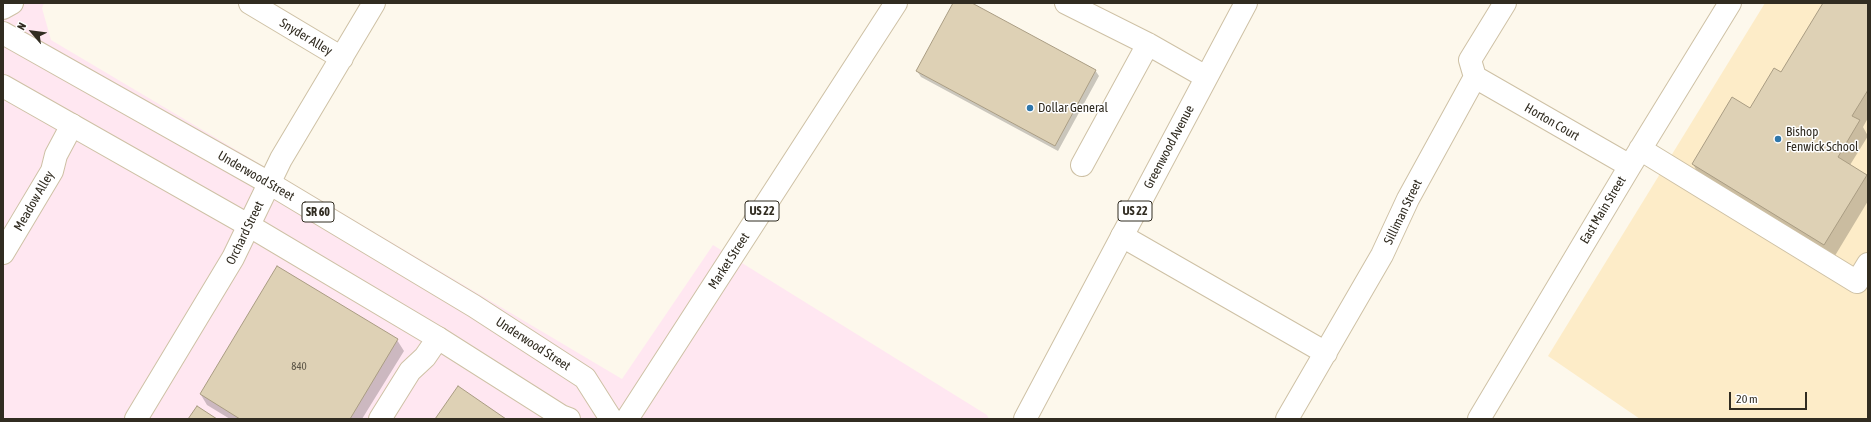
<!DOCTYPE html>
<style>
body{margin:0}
#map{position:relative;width:1871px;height:422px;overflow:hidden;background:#fdf8ec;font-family:"Asap Condensed",sans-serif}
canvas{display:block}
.frame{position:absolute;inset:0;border:4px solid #312c21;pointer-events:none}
.north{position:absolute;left:12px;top:12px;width:40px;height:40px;-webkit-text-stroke:3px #fff;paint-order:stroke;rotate:298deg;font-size:11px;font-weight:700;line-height:16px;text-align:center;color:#312c21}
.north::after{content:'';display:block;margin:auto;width:14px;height:18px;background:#312c21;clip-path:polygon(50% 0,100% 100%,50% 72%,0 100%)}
.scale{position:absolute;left:1729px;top:392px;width:78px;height:18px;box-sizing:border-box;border:2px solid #312c21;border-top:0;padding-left:5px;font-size:12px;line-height:14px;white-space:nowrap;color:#312c21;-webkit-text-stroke:3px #fff;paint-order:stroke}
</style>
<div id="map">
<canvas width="1871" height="422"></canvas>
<div class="frame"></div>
<div class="north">N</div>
<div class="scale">20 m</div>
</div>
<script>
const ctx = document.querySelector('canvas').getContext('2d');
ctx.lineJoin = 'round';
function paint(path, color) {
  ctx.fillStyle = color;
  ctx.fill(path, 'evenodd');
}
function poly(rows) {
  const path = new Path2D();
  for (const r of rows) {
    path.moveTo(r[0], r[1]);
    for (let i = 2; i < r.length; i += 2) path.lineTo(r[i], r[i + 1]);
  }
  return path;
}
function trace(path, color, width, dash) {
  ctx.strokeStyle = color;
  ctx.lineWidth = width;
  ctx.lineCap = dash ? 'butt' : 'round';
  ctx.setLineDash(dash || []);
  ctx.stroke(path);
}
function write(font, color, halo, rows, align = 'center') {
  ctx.font = font + ' "Asap Condensed",sans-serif';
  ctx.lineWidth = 3;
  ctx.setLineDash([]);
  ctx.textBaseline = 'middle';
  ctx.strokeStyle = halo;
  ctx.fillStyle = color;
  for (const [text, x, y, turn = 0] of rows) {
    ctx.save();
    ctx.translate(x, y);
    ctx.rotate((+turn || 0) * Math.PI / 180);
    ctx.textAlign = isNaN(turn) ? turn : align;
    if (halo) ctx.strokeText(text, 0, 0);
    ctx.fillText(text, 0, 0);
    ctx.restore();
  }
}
const commercial = poly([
 [3,3,44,3,42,8,51,40,622,379,713,245,987,415,989,419,3,419]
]);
const built = poly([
 [1765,3,1868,3,1868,419,1640,419,1548,356]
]);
const shadow = poly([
 [954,3,970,3,1095,70,1099,76,1058,151,921,77,917,71],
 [1824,3,1868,3,1868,118,1863,127,1868,136,1850,165,1866,175,1868,179,1868,201,1833,259,1701,179,1693,164,1750,109,1781,73],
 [397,340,404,351,362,419,230,419,207,405,201,395]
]);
const building = poly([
 [953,3,972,3,1096,70,1055,146,916,71,953,3],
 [1823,3,1868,3,1868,90,1852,116,1860,120,1838,157,1867,175,1824,245,1692,164,1732,97,1750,108,1774,68,1781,72,1823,3],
 [277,266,398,339,350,419,240,419,200,394,277,266],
 [458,386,506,419,435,419,458,386],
 [197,406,217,419,188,419,197,406]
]);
const minor = poly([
 [250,3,342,58],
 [1066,3,1148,44,1206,77],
 [3,8,12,3],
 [1475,77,1630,166],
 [1640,149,1857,282,1868,264],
 [1082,165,1148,44],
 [1122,236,1326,353],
 [3,253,52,171,56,155,72,125],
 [136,419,233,258,281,159,374,3],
 [380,419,410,371,425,357,438,338],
 [1287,419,1382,255,1408,199,1475,77,1470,60,1505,3],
 [1479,419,1630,166,1730,3]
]);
const major = poly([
 [3,33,269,183,474,306,585,378,611,419],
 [3,86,248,225,438,338,561,416,569,419],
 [627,419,896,3],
 [1025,419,1246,3]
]);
const markers = [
 [1030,108,4,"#2f77ab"],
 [1778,139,4,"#2f77ab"]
];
const numberNames = [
 ["840",299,367]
];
const shields = [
 [762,211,34],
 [1135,211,34],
 [318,212,32]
];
const shieldNames = [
 ["US 22",762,211],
 ["US 22",1135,211],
 ["SR 60",318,212]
];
const streetNames = [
 ["Snyder Alley",306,37,31],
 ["Horton Court",1552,122,30],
 ["Greenwood Avenue",1169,147,-62],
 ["Underwood Street",256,176,30],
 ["Meadow Alley",34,201,-60],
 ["East Main Street",1603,210,-59],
 ["Silliman Street",1403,212,-64],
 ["Orchard Street",245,233,-64],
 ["Market Street",729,261,-57],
 ["Underwood Street",533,344,33]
];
const poiNames = [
 ["Dollar General",1038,108],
 ["Bishop",1786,132],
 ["Fenwick School",1786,147]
];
paint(commercial, '#ffe7f1');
paint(built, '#fdecc8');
paint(shadow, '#0003');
paint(building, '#ded1b5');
trace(building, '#aa9d83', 1);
trace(minor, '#cec1a5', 24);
trace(major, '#cec1a5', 24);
trace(minor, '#fff', 22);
trace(major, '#fff', 22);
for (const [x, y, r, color] of markers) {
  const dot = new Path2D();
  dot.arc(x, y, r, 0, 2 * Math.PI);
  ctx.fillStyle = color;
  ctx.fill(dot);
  trace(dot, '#fff', 1.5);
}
write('11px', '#5c5546', null, numberNames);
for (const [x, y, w] of shields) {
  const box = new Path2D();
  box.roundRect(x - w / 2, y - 10, w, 20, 3);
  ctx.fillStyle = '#fff';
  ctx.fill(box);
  trace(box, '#312c21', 1);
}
write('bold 12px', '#312c21', null, shieldNames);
write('13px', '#312c21', '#fff', streetNames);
write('13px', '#312c21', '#fff', poiNames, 'left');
</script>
